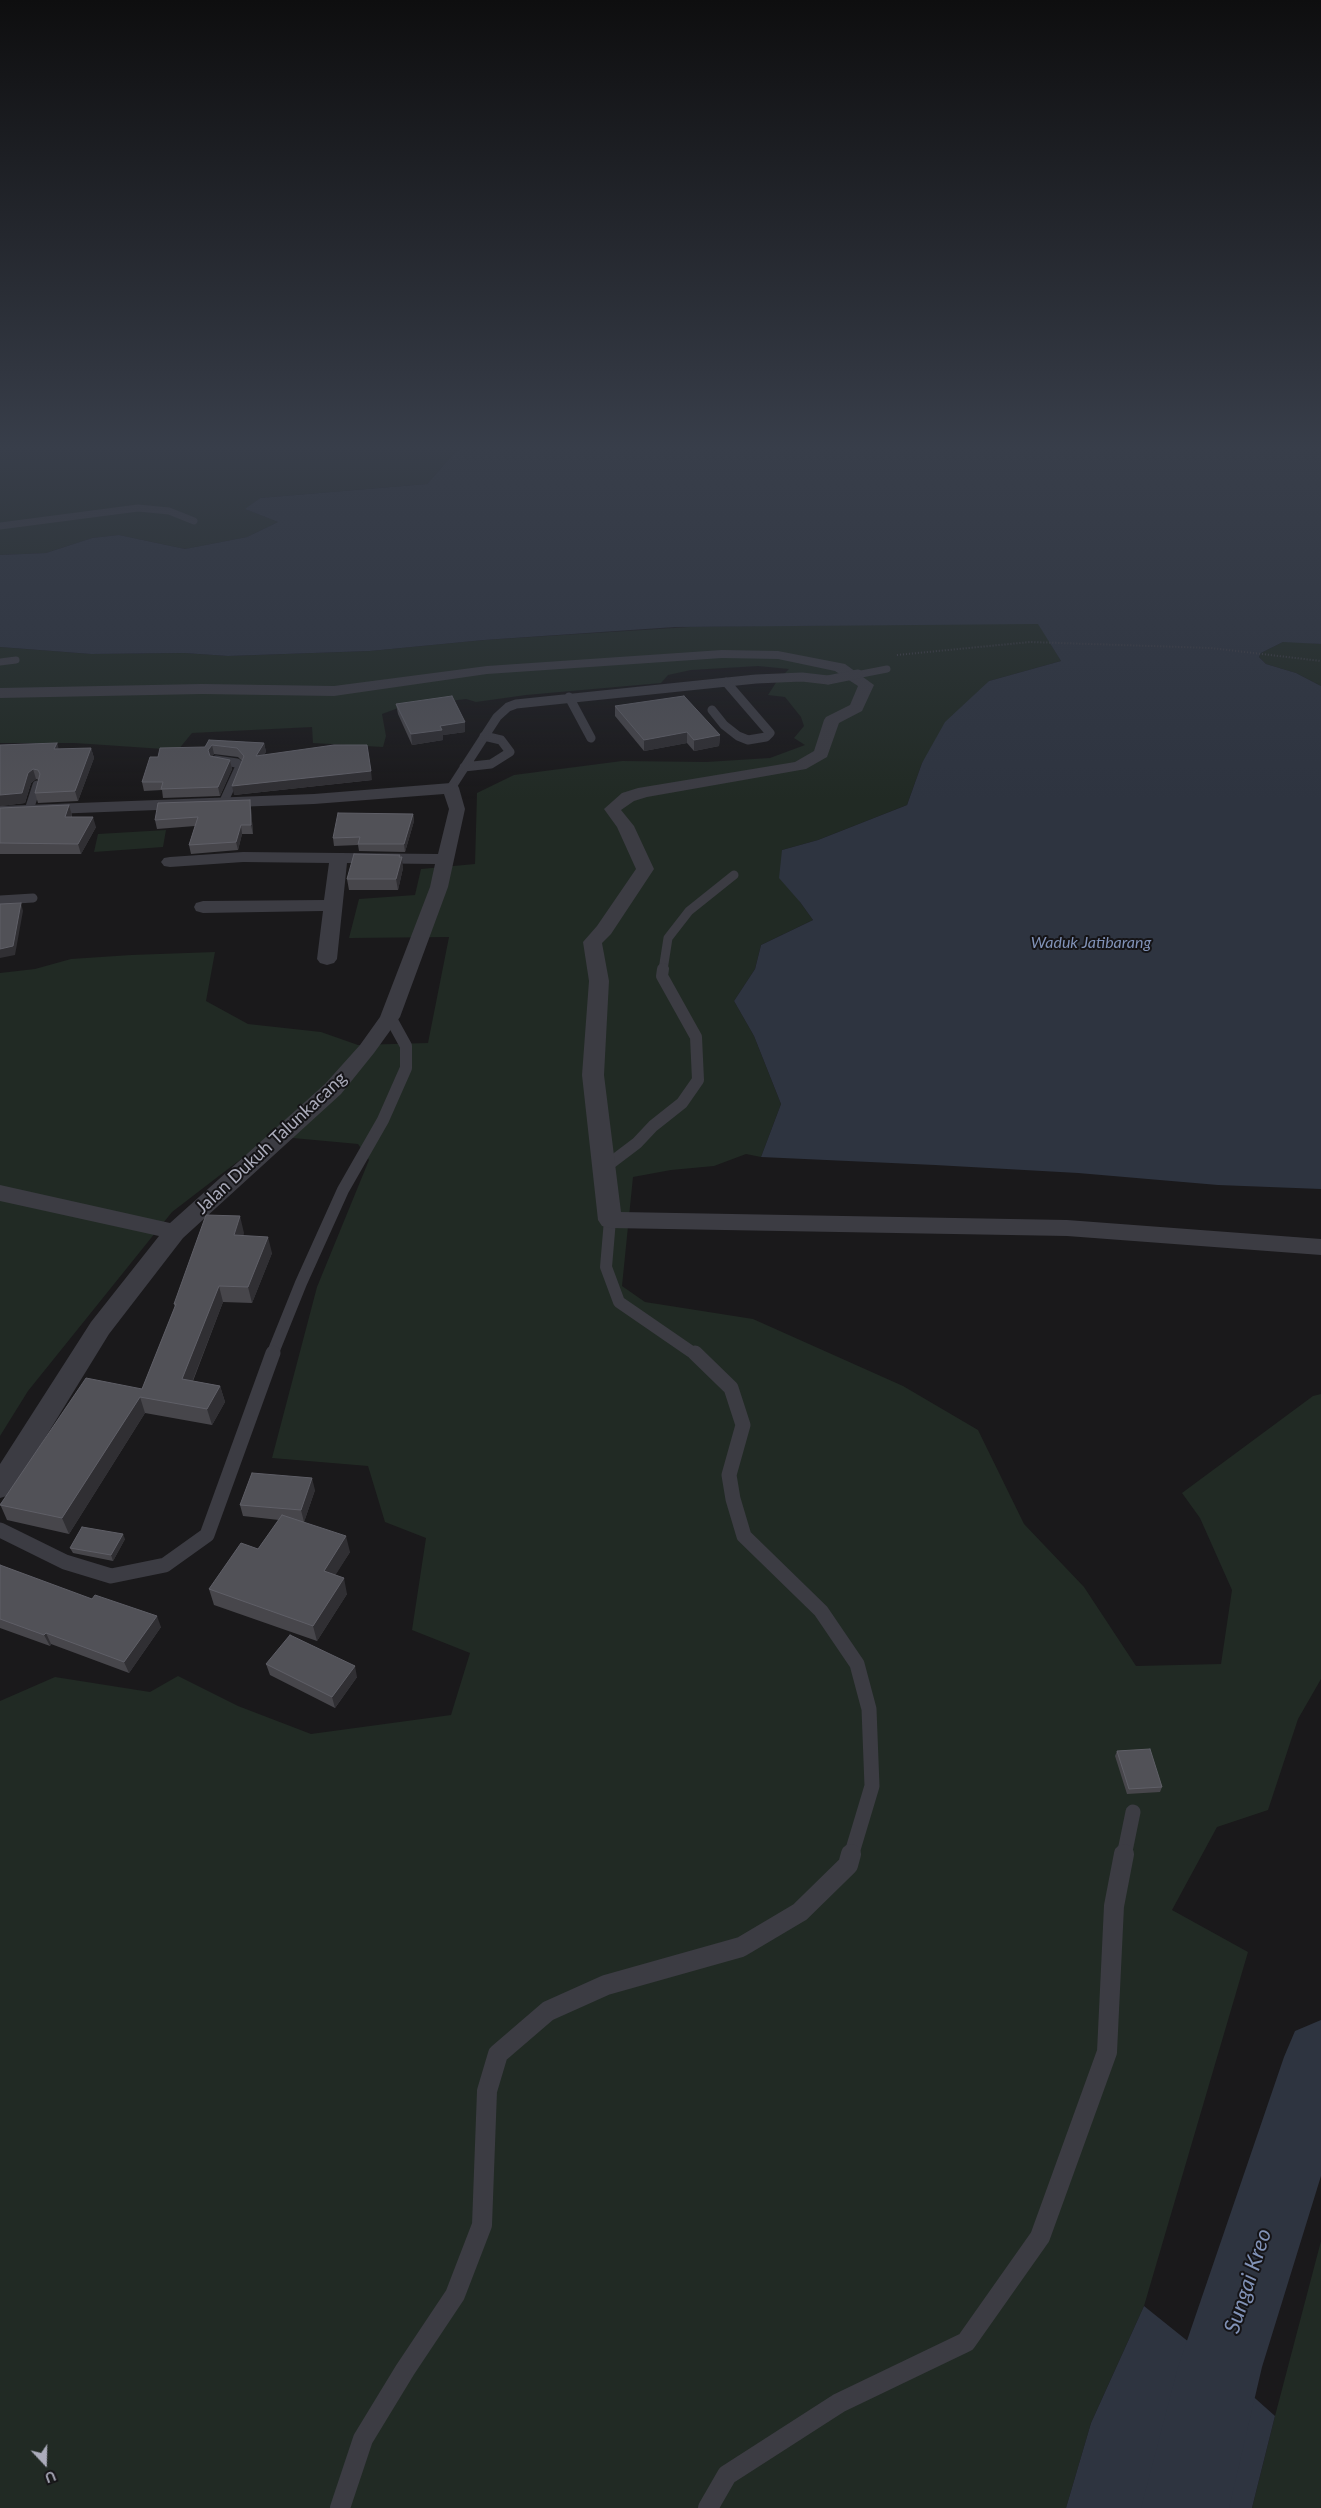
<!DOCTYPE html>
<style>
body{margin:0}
#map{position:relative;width:1321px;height:2508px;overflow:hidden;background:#1a191b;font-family:Lato,sans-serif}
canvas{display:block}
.north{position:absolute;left:20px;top:2438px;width:50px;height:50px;-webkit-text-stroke:4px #151417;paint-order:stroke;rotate:159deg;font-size:14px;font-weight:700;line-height:20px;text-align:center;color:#abacbb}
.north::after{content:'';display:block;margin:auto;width:18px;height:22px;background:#abacbb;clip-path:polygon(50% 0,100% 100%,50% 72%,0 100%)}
</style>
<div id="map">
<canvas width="1321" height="2508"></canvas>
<div class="north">U</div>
</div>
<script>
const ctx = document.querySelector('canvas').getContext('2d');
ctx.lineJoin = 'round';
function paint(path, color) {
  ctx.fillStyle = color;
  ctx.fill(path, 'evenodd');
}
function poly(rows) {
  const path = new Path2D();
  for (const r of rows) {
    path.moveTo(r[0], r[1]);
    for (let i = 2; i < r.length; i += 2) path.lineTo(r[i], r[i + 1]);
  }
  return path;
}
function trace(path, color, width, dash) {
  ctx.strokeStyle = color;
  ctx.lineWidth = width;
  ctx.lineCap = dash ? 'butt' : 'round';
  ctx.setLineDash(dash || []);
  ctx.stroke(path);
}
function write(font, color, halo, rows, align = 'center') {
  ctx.font = font + ' Lato,sans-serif';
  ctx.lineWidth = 4;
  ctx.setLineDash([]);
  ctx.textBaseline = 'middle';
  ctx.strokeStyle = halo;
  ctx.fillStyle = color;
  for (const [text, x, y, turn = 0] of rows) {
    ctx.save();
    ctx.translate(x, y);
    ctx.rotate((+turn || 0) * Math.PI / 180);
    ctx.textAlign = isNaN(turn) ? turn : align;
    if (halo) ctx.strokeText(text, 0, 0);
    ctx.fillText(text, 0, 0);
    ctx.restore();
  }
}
const green = poly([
 [0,449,458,449,427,484,260,498,246,509,278,522,247,537,185,549,119,535,92,538,46,553,0,555],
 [970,623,1039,624,1061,661,989,681,922,763,907,805,818,840,782,850,800,902,813,920,761,945,755,969,734,1001,754,1036,781,1104,761,1157,746,1154,714,1166,671,1170,633,1177,622,1286,645,1302,753,1319,903,1386,978,1430,1024,1524,1084,1587,1136,1666,1221,1664,1232,1590,1200,1518,1182,1493,1313,1396,1321,1394,1321,1679,1298,1719,1268,1810,1217,1827,1172,1910,1248,1952,1144,2306,1091,2423,1066,2508,0,2508,0,1701,55,1677,150,1692,178,1676,238,1706,311,1734,451,1715,470,1653,412,1630,426,1538,385,1522,368,1466,272,1458,317,1287,369,1160,358,1144,271,1136,172,1212,28,1391,0,1436,0,973,35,969,71,959,131,955,215,952,206,1001,248,1024,321,1032,358,1045,428,1043,449,937,349,938,359,899,415,895,421,869,475,864,477,793,514,775,622,761,706,762,770,758,805,745,794,738,804,726,801,717,785,697,768,695,777,681,789,669,758,666,691,670,668,675,661,683,526,695,476,702,466,699,401,707,382,714,386,736,383,747,313,743,312,727,192,733,178,750,75,743,0,743,0,647,91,654,184,653,228,656,370,651,484,640,690,627],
 [1290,641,1321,644,1321,686,1296,673,1266,664,1259,657,1261,653,1283,642],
 [166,830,163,847,94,852,98,834],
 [1321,2241,1321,2508,1252,2508,1275,2416]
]);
const water = poly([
 [458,449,1321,449,1321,644,1283,642,1261,653,1259,657,1266,664,1296,673,1321,686,1321,1189,1218,1185,1078,1173,935,1165,761,1157,781,1104,754,1036,734,1001,755,969,761,945,813,920,800,902,779,878,782,850,818,840,907,805,922,763,945,722,989,681,1061,661,1038,624,675,627,484,640,370,651,228,656,184,653,91,654,0,647,0,555,46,553,92,538,119,535,185,549,247,537,278,522,245,509,260,498,427,484],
 [1144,2306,1220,2367,1275,2416,1252,2508,1066,2508,1091,2423]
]);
const river = poly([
 [1321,2020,1321,2176,1262,2367,1229,2508,1141,2508,1178,2367,1284,2057,1295,2031,1321,2020]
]);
const path = poly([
 [897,655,1030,642,1211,648,1321,661]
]);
const laneFar4 = poly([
 [0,526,138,508,169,511,194,521],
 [0,662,16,660]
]);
const laneFar3 = poly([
 [569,697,591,738],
 [712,710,724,725,738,736,748,740,766,737,770,733,726,682],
 [216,760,237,763,240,766,224,801],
 [464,767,491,764,510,752,501,740,484,736],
 [451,788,497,717,508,707,516,704,756,679,802,677,828,680],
 [29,810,37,785],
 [0,900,33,898],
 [663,970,668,938,689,911,734,875]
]);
const laneFar2 = poly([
 [604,1168,637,1143,653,1126,682,1103,698,1080,696,1037,662,976,663,969],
 [610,1220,606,1267,619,1302,696,1355],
 [272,1355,301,1283,343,1190,383,1120,406,1068,406,1046,390,1017]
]);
const laneFar1 = poly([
 [695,1353,731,1388,743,1425,729,1475,733,1499,744,1536,821,1611,857,1664,869,1709,872,1786,851,1856],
 [0,1530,65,1562,111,1576,165,1565,207,1535,273,1353],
 [1124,1856,1133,1812]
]);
const lane = poly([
 [340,2508,363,2439,405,2370,455,2295,482,2225,487,2091,498,2054,548,2011,606,1985,741,1947,800,1912,848,1865,851,1854],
 [708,2508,727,2475,839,2403,966,2342,1040,2237,1107,2052,1114,1906,1124,1854]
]);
const street = poly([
 [722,650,778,651,840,663,845,664,874,685,862,711,839,723,827,757,806,769,647,797,634,801,621,810,634,826,654,869,611,934,602,943,609,981,604,1075,621,1212,1067,1220,1321,1239,1321,1255,1067,1236,610,1228,602,1226,598,1220,582,1075,589,981,583,942,597,926,636,869,617,827,604,809,622,793,638,788,795,762,814,751,824,720,826,717,850,705,858,686,835,671,778,659,722,658,487,674,334,696,202,694,0,698,0,688,202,684,334,686,487,666,722,650],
 [451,783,457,784,459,788,465,809,448,887,400,1017,374,1053,341,1094,183,1238,109,1334,10,1495,0,1498,0,1464,91,1322,159,1236,0,1201,0,1185,170,1223,325,1084,360,1045,380,1017,430,887,435,864,347,863,337,959,334,963,327,965,320,963,317,959,323,911,203,913,196,911,194,907,196,903,203,901,324,900,329,863,243,862,170,867,164,866,161,862,164,858,170,857,243,852,438,854,449,809,444,794,314,804,0,816,0,806,314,794,451,783]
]);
const laneBridgeFar1 = poly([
 [851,676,887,669]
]);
const laneBridge = poly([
 [828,680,858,674]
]);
const wall = poly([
 [396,704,465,722,465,732,443,735,443,740,412,745,398,714],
 [615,706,720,735,719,746,694,751,687,743,644,751,615,716],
 [209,740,264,743,266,752,263,755,372,780,234,795,242,761,238,757,214,754,212,756,230,760,232,769,220,796,163,798,162,790,144,791,142,782,158,757,205,747],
 [57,743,58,749,91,748,94,758,78,801,38,803,35,793,39,780,36,779,31,783,25,803,0,806],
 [250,800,251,808,253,834,242,834,238,850,191,854,189,845,195,826,157,829,155,820],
 [69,805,72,815,72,817,96,827,81,854,0,854,0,808],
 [413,814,414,821,405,852,359,851,358,845,334,846,333,838],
 [400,855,403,868,398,890,349,890,347,879],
 [244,1233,243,1235,272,1253,252,1303,223,1302,193,1381,220,1386,225,1402,212,1425,145,1413,69,1534,7,1520,0,1504,142,1389,175,1307,174,1304],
 [315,1490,304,1522,301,1522,350,1552,335,1575,347,1594,317,1641,214,1605,209,1589,258,1549,279,1520,243,1516,240,1505],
 [125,1539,113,1561,73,1553,70,1548],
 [0,1565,161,1627,129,1673,51,1644,50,1646,0,1628],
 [266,1664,357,1677,335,1708,270,1675],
 [1117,1751,1162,1787,1160,1792,1127,1794,1115,1756]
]);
const shadedWall = poly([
 [465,722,465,732,443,735,443,740,412,745,411,734,440,726],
 [687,732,687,743,644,751,644,740],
 [720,735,719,746,694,751,694,740],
 [57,743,60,753,54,749],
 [264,743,266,752,257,765,256,756],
 [212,745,214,754,210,759,208,750],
 [91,748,94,758,78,801,75,791],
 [230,760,232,769,220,796,218,787],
 [33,769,36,779,31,783,25,803,0,806,0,795],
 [371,771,372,780,234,795,232,786],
 [250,800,251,808,253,834,251,825],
 [69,805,72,815,68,827,65,817],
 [413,814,414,821,405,852,404,844],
 [93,817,96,827,81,854,78,844],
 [241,825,242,834,238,850,236,842],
 [400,855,401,862,402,857,403,868,398,890,396,879],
 [21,903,23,911,15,955,0,958,0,949],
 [240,1216,244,1233,238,1251,234,1235],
 [268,1237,272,1253,252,1303,248,1287],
 [219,1286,223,1302,187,1395,182,1379],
 [220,1386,225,1402,212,1425,207,1409],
 [140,1397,145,1413,69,1534,62,1518],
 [312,1478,315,1490,304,1522,301,1510],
 [123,1534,125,1539,113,1561,111,1555],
 [346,1536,350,1552,328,1587,324,1571],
 [344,1578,347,1594,317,1641,313,1626],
 [157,1616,161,1627,129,1673,124,1662],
 [46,1633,51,1644,50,1646,44,1635],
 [355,1666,357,1677,335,1708,332,1697]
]);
const building = poly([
 [452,696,465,722,440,726,442,730,411,734,396,704,452,696],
 [684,696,720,735,694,740,687,732,644,740,615,706,684,696],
 [209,740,264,743,256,756,334,745,367,745,371,771,232,786,244,756,237,748,212,745,208,750,210,756,230,760,218,787,161,789,163,782,142,782,150,757,158,757,160,748,205,747,209,740],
 [57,743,54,749,91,748,75,791,35,793,40,774,38,770,33,769,28,773,22,793,0,795,0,745,57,743],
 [250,800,251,825,241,825,236,842,189,845,198,817,155,820,158,803,250,800],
 [69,805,65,817,93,817,78,844,0,843,0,808,69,805],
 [338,813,413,814,404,844,358,844,360,837,333,838,338,813],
 [354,854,400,855,399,857,402,857,396,879,347,879,354,854],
 [21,903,13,946,0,949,0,904,21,903],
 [206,1215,240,1216,234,1235,268,1237,248,1287,219,1286,182,1379,220,1386,207,1409,140,1397,62,1518,0,1505,86,1378,142,1389,176,1304,174,1304,206,1215],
 [252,1473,312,1478,301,1510,240,1505,252,1473],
 [282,1515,346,1536,324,1571,344,1578,313,1626,209,1589,241,1543,258,1549,282,1515],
 [82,1527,123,1534,111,1555,70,1548,82,1527],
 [0,1565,92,1599,95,1595,157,1616,124,1662,46,1633,44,1635,0,1619,0,1565],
 [290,1635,355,1666,332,1697,266,1664,290,1635],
 [1150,1749,1162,1787,1129,1789,1117,1751,1150,1749]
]);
const farWaternames = [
 ["Waduk Jatibarang",1091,943]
];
const streetNames = [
 ["Jalan Dukuh Talunkacang",271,1143,-43]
];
const nearWaternames = [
 ["Sungai Kreo",1248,2281,-72]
];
paint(green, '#212a24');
paint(water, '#2e3440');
paint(river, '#2e3440');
trace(path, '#404048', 2, [1, 2]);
trace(laneFar4, '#3c3c43', 7);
trace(laneFar3, '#3c3c43', 9);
trace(laneFar2, '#3c3c43', 12);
trace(laneFar1, '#3c3c43', 15);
trace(lane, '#3c3c43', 20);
paint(street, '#3c3c43');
trace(laneBridgeFar1, '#3c3c43', 7);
trace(laneBridge, '#3c3c43', 9);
paint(wall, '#47464b');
paint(shadedWall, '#302f33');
paint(building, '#515157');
trace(building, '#5f5f67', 1);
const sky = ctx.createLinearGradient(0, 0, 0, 800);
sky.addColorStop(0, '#0e0e0f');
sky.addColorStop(0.56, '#383e4a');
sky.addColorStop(1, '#383e4a00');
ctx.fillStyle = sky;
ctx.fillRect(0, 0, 1321, 800);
write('italic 16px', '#8192b7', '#151417', farWaternames);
write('18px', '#abacbb', '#151417', streetNames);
write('italic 22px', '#8192b7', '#151417', nearWaternames);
</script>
